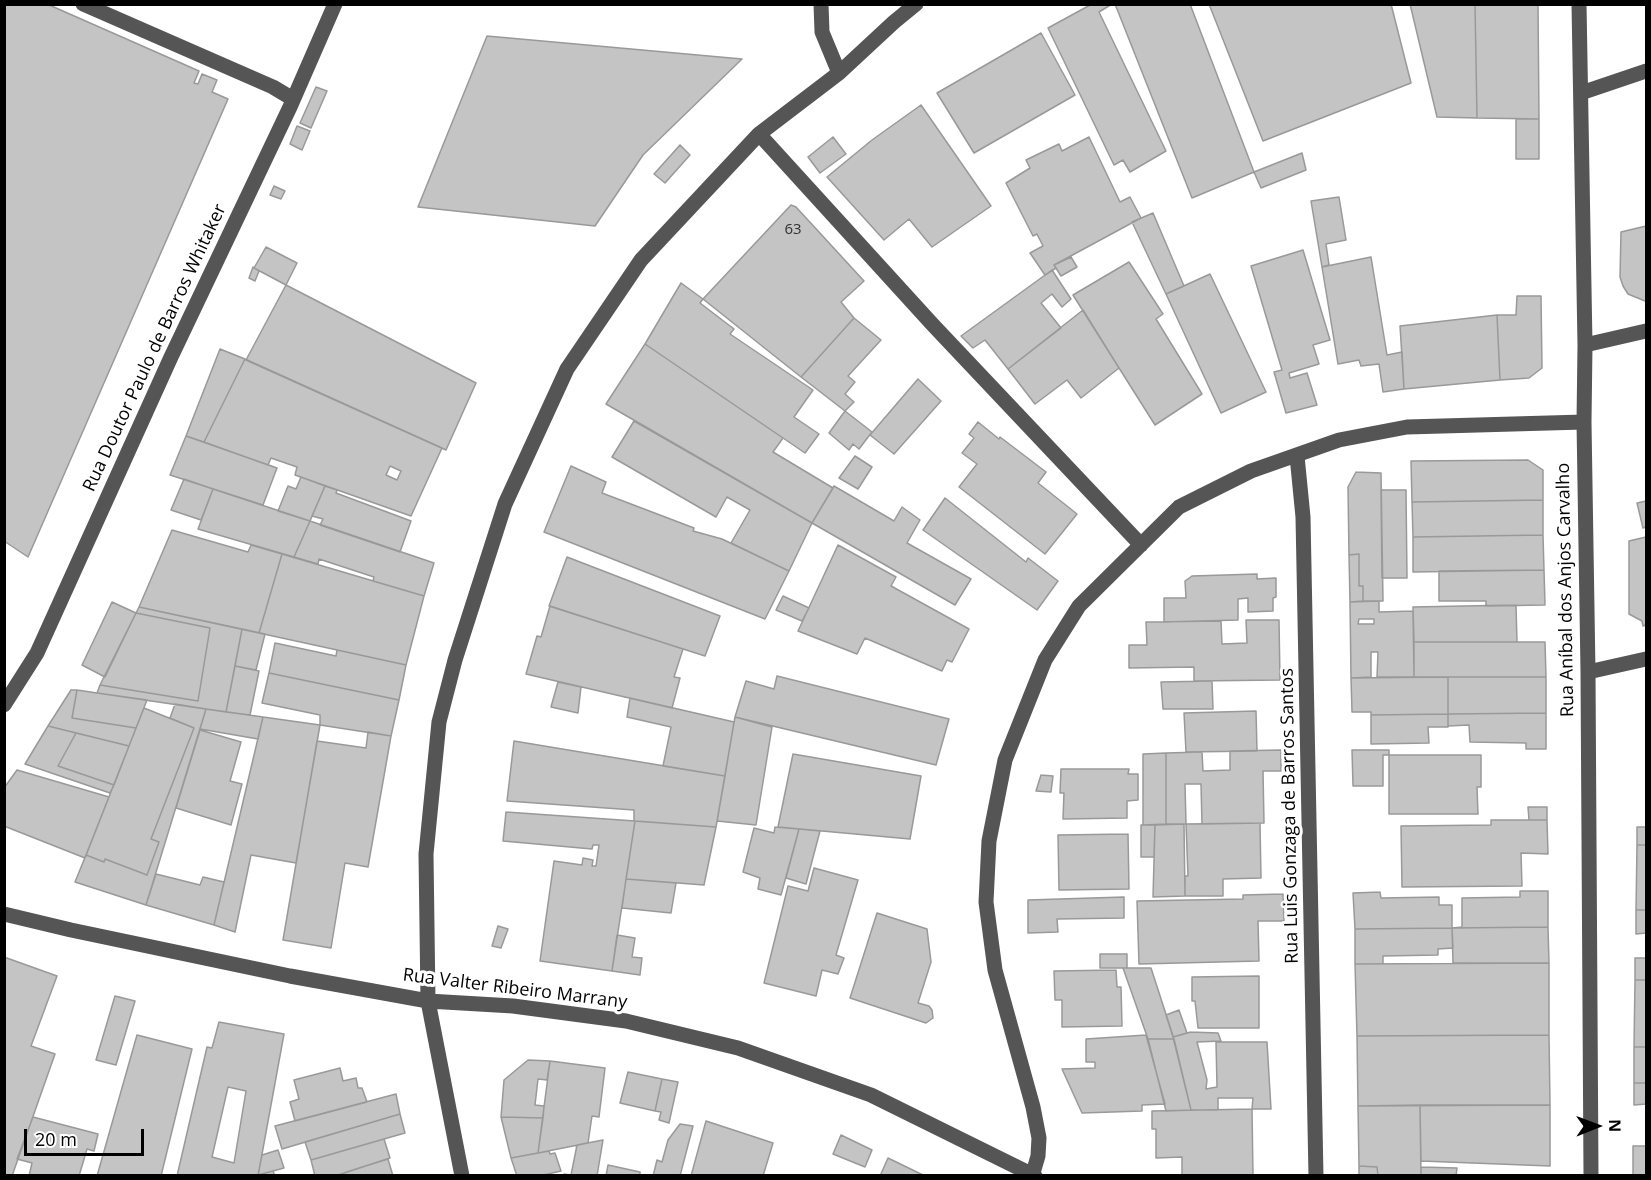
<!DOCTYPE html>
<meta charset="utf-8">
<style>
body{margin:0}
#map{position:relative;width:1651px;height:1180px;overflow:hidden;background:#fff;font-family:"Open Sans",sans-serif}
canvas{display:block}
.frame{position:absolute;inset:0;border:6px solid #000;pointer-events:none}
.north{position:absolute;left:1567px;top:1096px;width:60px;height:60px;-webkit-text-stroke:4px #fff;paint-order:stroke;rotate:89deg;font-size:16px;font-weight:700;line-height:24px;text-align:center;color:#000}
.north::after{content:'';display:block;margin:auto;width:21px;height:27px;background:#000;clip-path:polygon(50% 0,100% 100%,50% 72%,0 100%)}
.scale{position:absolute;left:24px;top:1129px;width:120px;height:27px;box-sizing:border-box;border:3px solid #000;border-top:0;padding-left:8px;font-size:18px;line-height:21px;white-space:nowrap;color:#000;-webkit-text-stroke:4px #fff;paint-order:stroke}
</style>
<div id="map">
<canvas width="1651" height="1180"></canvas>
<div class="frame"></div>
<div class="north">N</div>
<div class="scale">20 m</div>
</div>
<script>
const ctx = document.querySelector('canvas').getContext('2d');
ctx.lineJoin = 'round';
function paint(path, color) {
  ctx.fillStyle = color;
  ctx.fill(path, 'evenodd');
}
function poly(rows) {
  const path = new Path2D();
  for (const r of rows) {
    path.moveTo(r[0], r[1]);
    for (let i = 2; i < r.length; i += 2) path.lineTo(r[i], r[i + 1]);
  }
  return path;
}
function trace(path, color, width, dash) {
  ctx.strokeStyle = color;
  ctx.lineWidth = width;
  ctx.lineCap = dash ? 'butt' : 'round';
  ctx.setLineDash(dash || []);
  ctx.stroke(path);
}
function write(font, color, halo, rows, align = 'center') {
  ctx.font = font + ' "Open Sans",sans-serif';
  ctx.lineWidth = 6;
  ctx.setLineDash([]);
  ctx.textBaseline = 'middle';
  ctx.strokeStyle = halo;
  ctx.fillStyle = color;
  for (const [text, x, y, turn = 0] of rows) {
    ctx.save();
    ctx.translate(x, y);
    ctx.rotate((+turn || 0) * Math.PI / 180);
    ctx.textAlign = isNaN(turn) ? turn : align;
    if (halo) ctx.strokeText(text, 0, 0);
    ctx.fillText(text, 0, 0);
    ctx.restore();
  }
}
const building = poly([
 [4,4,47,4,199,71,194,83,198,84,202,74,217,80,212,92,228,99,28,557,4,541,4,4],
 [1092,4,1112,4,1099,12,1166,151,1130,172,1123,160,1114,165,1048,28,1092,4],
 [1115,4,1190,4,1254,172,1192,198,1115,4],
 [1209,4,1391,4,1411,83,1263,141,1209,4],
 [1410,4,1475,4,1477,118,1437,117,1410,4],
 [1475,4,1538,4,1539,119,1477,118,1475,4],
 [1041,33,1075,95,974,153,937,93,1041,33],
 [487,36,742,59,643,155,595,226,418,207,487,36],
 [316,87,327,91,311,128,300,123,316,87],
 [921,105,991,206,932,247,909,219,884,240,827,177,872,140,921,105],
 [1516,119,1539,119,1539,159,1516,159,1516,119],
 [297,126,310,131,302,150,290,144,297,126],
 [833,137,846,154,820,173,808,157,833,137],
 [1089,137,1120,202,1130,197,1141,218,1054,265,1056,268,1045,275,1030,253,1043,246,1037,234,1033,236,1006,183,1030,168,1026,160,1059,144,1062,151,1089,137],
 [680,145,690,155,665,183,654,174,680,145],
 [1302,153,1306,170,1261,188,1254,172,1302,153],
 [274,186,285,191,281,199,270,195,274,186],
 [1339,197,1346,240,1326,244,1329,265,1322,267,1311,201,1339,197],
 [791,205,796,207,864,281,841,302,854,318,801,377,703,299,791,205],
 [1153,213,1184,286,1166,294,1132,222,1153,213],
 [1646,226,1646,300,1645,301,1628,294,1623,286,1620,277,1621,232,1646,226],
 [266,247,297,263,286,285,254,268,266,247],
 [1303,250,1330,340,1313,345,1319,364,1289,373,1290,378,1307,373,1317,405,1286,413,1274,372,1282,370,1251,266,1303,250],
 [1071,257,1077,267,1061,276,1054,265,1071,257],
 [1371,257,1387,355,1402,352,1404,389,1383,392,1379,364,1361,366,1359,360,1338,364,1322,267,1371,257],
 [1129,262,1163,314,1156,319,1202,394,1155,425,1073,295,1129,262],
 [253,267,259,271,255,281,249,278,253,267],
 [1052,270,1071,299,1062,307,1052,294,1041,303,1061,328,1008,369,985,340,973,348,961,336,1052,270],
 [1210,274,1266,392,1221,413,1166,294,1210,274],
 [681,283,703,299,700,303,734,329,730,334,813,390,794,417,819,434,805,453,645,344,681,283],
 [286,285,476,383,446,450,246,360,286,285],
 [1517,296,1541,296,1542,368,1529,378,1500,380,1497,315,1516,315,1517,296],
 [1083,310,1119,368,1081,398,1067,380,1035,404,1008,369,1083,310],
 [1497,315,1500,380,1404,389,1400,326,1497,315],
 [854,318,881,340,848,376,855,382,845,394,854,402,845,411,801,377,854,318],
 [645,344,783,438,773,452,833,488,812,523,606,404,645,344],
 [220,349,245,359,204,442,186,436,220,349],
 [245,359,442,448,411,516,295,475,297,467,271,458,268,465,204,442,245,359],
 [390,466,401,471,397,480,386,475,390,466],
 [918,379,941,401,894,454,870,435,918,379],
 [845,411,872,432,859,449,853,444,849,450,829,433,845,411],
 [634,421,812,523,789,571,731,543,750,510,727,497,716,517,612,457,634,421],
 [978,422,999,439,1000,437,1046,472,1038,483,1077,514,1045,554,959,487,977,464,962,453,974,438,969,434,978,422],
 [186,436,277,468,263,505,170,475,186,436],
 [855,456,872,467,858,489,839,478,855,456],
 [1528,460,1543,470,1543,500,1412,502,1411,461,1528,460],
 [571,466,606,482,602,493,694,528,693,531,722,539,789,571,765,619,544,532,571,466],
 [1356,472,1381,473,1383,601,1363,601,1363,586,1359,586,1359,554,1349,555,1348,487,1356,472],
 [301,477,325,486,310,521,278,511,288,486,296,489,301,477],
 [184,479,213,489,201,520,171,510,184,479],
 [325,486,337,490,336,493,411,521,400,552,320,525,323,519,312,516,325,486],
 [834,486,894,521,902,507,920,520,907,543,971,579,955,605,812,523,834,486],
 [213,489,310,521,294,557,198,529,213,489],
 [1381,490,1406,490,1407,578,1382,578,1381,490],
 [945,498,1026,562,1028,558,1058,581,1037,610,923,530,945,498],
 [1543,500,1543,535,1413,537,1412,502,1543,500],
 [1646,501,1646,527,1643,528,1637,503,1646,501],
 [310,521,434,563,424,596,373,581,374,577,319,559,318,564,294,557,310,521],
 [172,530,248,552,251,545,282,554,259,633,139,607,172,530],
 [1543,535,1544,570,1413,572,1413,537,1543,535],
 [1646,537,1646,625,1643,626,1642,621,1629,614,1629,541,1646,537],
 [838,545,896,577,891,586,969,629,952,662,947,660,942,671,865,638,857,654,798,631,838,545],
 [282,554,424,596,406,665,259,633,282,554],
 [1359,554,1359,586,1363,586,1363,601,1350,602,1349,555,1359,554],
 [567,557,720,616,705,656,549,606,567,557],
 [1544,570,1545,605,1486,606,1486,601,1439,601,1439,571,1544,570],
 [1257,574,1257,579,1276,578,1276,597,1273,598,1273,611,1248,612,1248,598,1238,599,1238,620,1164,622,1164,598,1186,598,1185,581,1192,576,1257,574],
 [783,596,809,608,802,621,776,610,783,596],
 [1379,601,1379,612,1413,611,1414,677,1377,677,1378,652,1371,652,1371,677,1351,678,1350,602,1379,601],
 [1359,619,1374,619,1374,624,1358,624,1359,619],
 [112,602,136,613,105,677,82,665,112,602],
 [1516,605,1517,642,1414,642,1413,607,1516,605],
 [550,606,683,649,674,677,680,678,672,708,526,674,537,636,541,637,550,606],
 [139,607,242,629,226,712,97,693,100,685,198,701,210,628,136,613,139,607],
 [136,613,210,628,198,701,100,685,136,613],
 [1246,620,1279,620,1280,680,1194,681,1194,667,1129,668,1129,645,1147,645,1146,622,1221,621,1222,644,1247,643,1246,620],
 [242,629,265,634,256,670,235,666,242,629],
 [1414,642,1545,642,1546,677,1414,677,1414,642],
 [275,643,336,656,337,650,406,665,399,700,269,673,275,643],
 [235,666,259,671,250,715,226,712,235,666],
 [269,673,399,700,391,736,320,725,320,715,262,703,269,673],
 [777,676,949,719,936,765,735,717,746,681,774,689,777,676],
 [1448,677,1448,714,1371,715,1371,712,1352,712,1351,678,1448,677],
 [1448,677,1546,677,1546,713,1448,714,1448,677],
 [1212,681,1213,709,1163,709,1161,682,1212,681],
 [558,682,581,687,578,713,551,707,558,682],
 [71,690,77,690,72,718,136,728,129,746,48,726,71,690],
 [77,690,97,693,147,700,136,728,72,718,77,690],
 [630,698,734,722,725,776,663,766,671,727,627,717,630,698],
 [175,704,206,709,146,905,75,882,86,855,104,862,105,859,147,875,159,842,151,839,194,728,170,718,175,704],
 [144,708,194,728,151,839,159,842,147,875,105,859,104,862,86,855,144,708],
 [206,709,263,717,258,739,200,729,206,709],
 [1256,711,1257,751,1186,752,1184,713,1256,711],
 [1546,713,1546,749,1526,749,1526,743,1470,742,1469,725,1448,726,1448,714,1546,713],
 [1448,714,1448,727,1428,727,1429,743,1371,744,1371,715,1448,714],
 [263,717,320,725,296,863,251,855,235,932,214,925,263,717],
 [735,717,772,727,756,825,717,821,735,717],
 [48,726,76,733,58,766,114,785,110,793,25,764,48,726],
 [200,730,241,742,230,781,242,784,231,825,176,808,200,730],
 [368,732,391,736,368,867,345,863,331,948,283,940,317,741,366,748,368,732],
 [76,733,129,746,114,785,58,766,76,733],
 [514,741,725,776,716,827,634,821,634,810,507,801,514,741],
 [1281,750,1281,771,1263,771,1264,823,1202,824,1201,784,1185,784,1186,824,1166,824,1166,753,1202,752,1203,771,1230,770,1230,751,1281,750],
 [1352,750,1389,750,1389,755,1383,755,1383,786,1353,786,1352,750],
 [1166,753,1166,824,1143,825,1143,754,1166,753],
 [793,754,921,776,910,839,778,827,793,754],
 [1389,755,1481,755,1481,787,1477,787,1478,814,1389,814,1389,755],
 [1061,769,1129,769,1128,774,1138,774,1138,800,1127,801,1127,818,1063,819,1064,793,1060,793,1061,769],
 [17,770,109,797,85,858,4,826,4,788,17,770],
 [1041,775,1053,776,1051,792,1036,791,1041,775],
 [1528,807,1547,807,1547,820,1529,820,1528,807],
 [506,812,635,821,612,971,540,961,554,861,582,865,583,858,593,860,592,866,596,866,599,845,593,845,592,849,503,841,506,812],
 [1491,820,1547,820,1548,854,1521,853,1522,886,1402,887,1401,826,1491,825,1491,820],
 [635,821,716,827,704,885,626,879,635,821],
 [1260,823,1261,878,1223,879,1223,896,1185,896,1185,876,1188,876,1186,824,1260,823],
 [1184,824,1185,896,1153,897,1155,825,1184,824],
 [1141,825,1155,825,1154,857,1141,857,1141,825],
 [775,827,799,829,781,895,758,889,760,878,743,872,754,828,774,833,775,827],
 [1637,827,1646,827,1646,845,1637,845,1637,827],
 [799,829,820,831,806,884,786,878,799,829],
 [1128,834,1129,889,1059,890,1058,835,1128,834],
 [1637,845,1646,845,1646,910,1636,910,1637,845],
 [814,868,858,880,836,955,844,958,838,974,822,970,816,996,764,983,788,886,808,891,814,868],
 [156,874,200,885,203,877,224,882,214,925,146,905,156,874],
 [626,879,676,883,671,913,622,908,626,879],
 [1520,891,1548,891,1548,927,1452,928,1462,927,1462,898,1520,897,1520,891],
 [1380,892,1381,898,1439,897,1439,905,1452,905,1452,928,1355,929,1353,893,1380,892],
 [1283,894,1284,921,1258,921,1259,961,1139,964,1137,901,1243,899,1243,895,1283,894],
 [1124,897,1124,918,1057,919,1058,932,1028,933,1028,900,1124,897],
 [1636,910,1646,910,1646,933,1636,934,1636,910],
 [877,913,927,929,931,962,918,1003,929,1006,932,1010,933,1018,926,1023,850,998,877,913],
 [498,926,508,929,501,948,492,946,498,926],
 [1548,927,1549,963,1453,963,1452,928,1548,927],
 [1452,928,1453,948,1438,949,1438,955,1383,956,1383,964,1355,964,1355,929,1452,928],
 [617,935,635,938,632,957,642,958,640,975,612,971,617,935],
 [1100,954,1127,954,1127,968,1100,968,1100,954],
 [4,957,57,976,31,1046,55,1054,12,1176,4,1176,4,957],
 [1635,958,1646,958,1646,980,1635,980,1635,958],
 [1549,963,1549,1035,1357,1036,1355,964,1549,963],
 [1123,968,1151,968,1174,1039,1148,1039,1123,968],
 [1116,970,1117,987,1121,987,1122,1026,1062,1027,1062,1000,1055,1000,1054,971,1116,970],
 [1259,976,1259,1028,1198,1028,1195,1001,1192,1001,1192,977,1259,976],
 [1635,980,1646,980,1646,1047,1634,1047,1635,980],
 [115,996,135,1001,116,1065,96,1060,115,996],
 [1179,1010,1187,1033,1173,1037,1166,1015,1179,1010],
 [219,1022,284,1034,258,1176,177,1176,207,1047,212,1048,219,1022],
 [228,1087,246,1091,234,1163,212,1157,228,1087],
 [1191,1032,1218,1033,1221,1041,1197,1042,1207,1080,1206,1089,1217,1087,1216,1042,1267,1042,1271,1109,1252,1109,1253,1098,1218,1098,1218,1110,1191,1110,1173,1037,1191,1032],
 [137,1035,192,1049,161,1176,97,1176,137,1035],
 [1146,1035,1165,1104,1142,1105,1142,1111,1082,1113,1062,1069,1095,1068,1095,1062,1086,1062,1086,1039,1146,1035],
 [1549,1035,1550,1105,1358,1106,1357,1036,1549,1035],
 [1148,1039,1174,1039,1191,1110,1166,1111,1148,1039],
 [1634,1047,1646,1047,1646,1083,1634,1083,1634,1047],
 [528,1060,550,1061,547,1080,538,1079,535,1105,544,1106,543,1118,501,1117,504,1080,528,1060],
 [550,1061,605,1068,599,1117,592,1116,588,1143,538,1153,550,1061],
 [340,1068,343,1081,356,1078,358,1088,362,1088,367,1102,295,1121,290,1102,299,1099,294,1080,340,1068],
 [628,1072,662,1079,655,1111,620,1103,628,1072],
 [662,1079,678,1082,669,1123,659,1120,661,1112,655,1111,662,1079],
 [1634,1083,1646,1083,1646,1104,1634,1105,1634,1083],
 [396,1094,400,1114,282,1149,275,1126,396,1094],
 [1420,1105,1550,1105,1550,1166,1421,1161,1420,1105],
 [1420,1105,1421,1176,1378,1176,1377,1167,1359,1166,1358,1106,1420,1105],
 [1252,1109,1253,1176,1182,1176,1182,1157,1156,1158,1156,1129,1152,1129,1152,1111,1252,1109],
 [400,1114,405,1133,311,1160,305,1142,400,1114],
 [33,1117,98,1134,94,1151,87,1149,79,1176,29,1176,32,1163,17,1159,33,1117],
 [501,1117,543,1118,538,1153,511,1158,501,1117],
 [706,1121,773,1143,763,1176,691,1176,706,1121],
 [680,1124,693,1126,680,1176,653,1176,657,1160,662,1162,668,1140,680,1124],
 [841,1135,872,1150,865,1167,833,1154,841,1135],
 [384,1139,390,1158,335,1176,315,1176,311,1160,384,1139],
 [603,1140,597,1176,564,1176,564,1174,571,1175,577,1145,603,1140],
 [1633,1146,1646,1146,1646,1176,1633,1176,1633,1146],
 [278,1150,284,1168,258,1175,262,1155,278,1150],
 [549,1151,550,1154,555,1153,561,1171,539,1176,517,1176,511,1158,549,1151],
 [888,1158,925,1176,880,1176,888,1158],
 [388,1159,393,1176,335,1176,359,1168,388,1159],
 [608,1165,640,1172,640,1176,606,1176,608,1165],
 [1359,1166,1377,1167,1378,1176,1359,1176,1359,1166],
 [1421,1167,1457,1168,1456,1176,1421,1176,1421,1167],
 [273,1171,275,1176,258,1176,258,1175,273,1171]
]);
const minor = poly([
 [83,4,273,87,293,99],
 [821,4,822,32,839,73],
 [1579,4,1585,345,1584,422,1588,672,1591,1176],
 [1581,93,1646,71],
 [759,134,933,325,1141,545],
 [1585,345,1646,331],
 [1297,456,1303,517,1316,1176],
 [1588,672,1646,659],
 [4,705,37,653,171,357,290,107,335,4],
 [4,914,71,930,290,976,428,1001,513,1006,626,1021,738,1048,871,1095,1035,1176],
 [1033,1173,1038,1156,1039,1138,1033,1107,995,970,986,902,989,841,1005,760,1045,660,1079,606,1179,507,1251,471,1339,440,1407,427,1584,422],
 [462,1176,428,1001,426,854,439,722,455,660,505,504,567,369,641,260,759,134,839,73,894,22,916,4]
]);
const numberNames = [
 ["63",793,230]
];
const streetNames = [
 ["Rua Doutor Paulo de Barros Whitaker",155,348,-65],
 ["Rua Aníbal dos Anjos Carvalho",1566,590,-91],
 ["Rua Luis Gonzaga de Barros Santos",1290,816,-91],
 ["Rua Valter Ribeiro Marrany",515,989,7]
];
paint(building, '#c4c4c4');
trace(building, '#999', 1.5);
trace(minor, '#555', 15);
write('15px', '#313131', null, numberNames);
write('18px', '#000', '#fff', streetNames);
</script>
